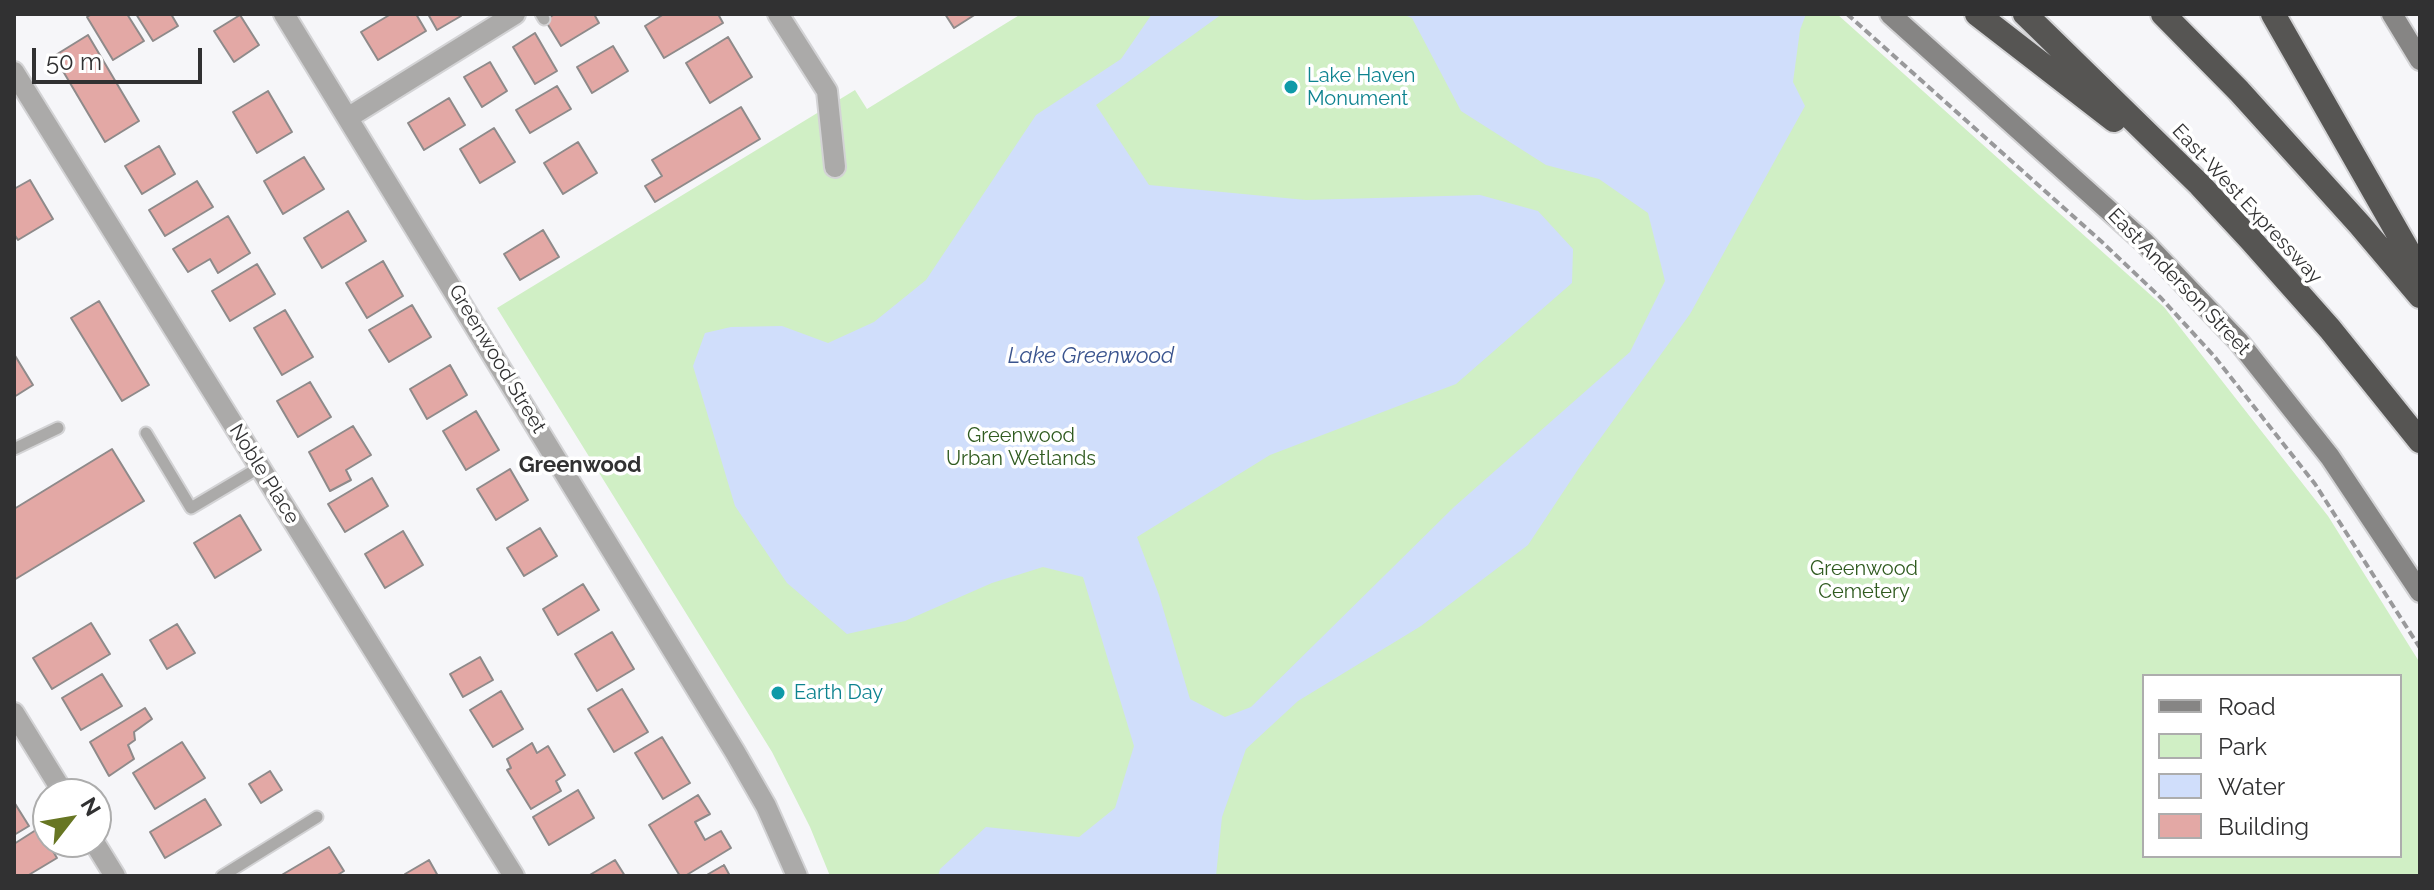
<!DOCTYPE html>
<style>
body{margin:0}
#map{position:relative;width:2434px;height:890px;overflow:hidden;background:#f6f6f9;font-family:Raleway,sans-serif}
canvas{display:block}
.frame{position:absolute;inset:0;border:16px solid #313132;pointer-events:none}
.legend{position:absolute;left:2142px;top:674px;width:260px;height:184px;box-sizing:border-box;background:#fff;border:2px solid #adadad;margin:0;padding:10px 14px;list-style:none;font-size:24px;color:#313132}
.legend li{display:flex;align-items:center;gap:16px;height:40px}
.legend b{width:40px;border:2px solid #adadad}
.north{position:absolute;left:32px;top:778px;width:80px;height:80px;box-sizing:border-box;background:#fff;border:2px solid #adadad;border-radius:50%;rotate:59deg;font-size:22px;font-weight:700;line-height:32px;text-align:center;color:#313132}
.north::after{content:'';display:block;margin:auto;width:28px;height:36px;background:#677623;clip-path:polygon(50% 0,100% 100%,50% 72%,0 100%)}
.scale{position:absolute;left:32px;top:48px;width:170px;height:36px;box-sizing:border-box;border:4px solid #313132;border-top:0;padding-left:10px;font-size:24px;line-height:28px;white-space:nowrap;color:#313132;-webkit-text-stroke:6px #fff;paint-order:stroke}
</style>
<div id="map">
<canvas width="2434" height="890"></canvas>
<div class="frame"></div>
<ul class="legend">
<li><b style="height:10px;background:#868584"></b>Road</li>
<li><b style="height:22px;background:#d0efc5"></b>Park</li>
<li><b style="height:22px;background:#d0defb"></b>Water</li>
<li><b style="height:22px;background:#e3a8a5"></b>Building</li>
</ul>
<div class="north">N</div>
<div class="scale">50 m</div>
</div>
<script>
const ctx = document.querySelector('canvas').getContext('2d');
ctx.lineJoin = 'round';
function paint(path, color) {
  ctx.fillStyle = color;
  ctx.fill(path, 'evenodd');
}
function poly(rows) {
  const path = new Path2D();
  for (const r of rows) {
    path.moveTo(r[0], r[1]);
    for (let i = 2; i < r.length; i += 2) path.lineTo(r[i], r[i + 1]);
  }
  return path;
}
function trace(path, color, width, dash) {
  ctx.strokeStyle = color;
  ctx.lineWidth = width;
  ctx.lineCap = dash ? 'butt' : 'round';
  ctx.setLineDash(dash || []);
  ctx.stroke(path);
}
function write(font, color, halo, rows, align = 'center') {
  ctx.font = font + ' Raleway,sans-serif';
  ctx.lineWidth = 7;
  ctx.setLineDash([]);
  ctx.textBaseline = 'middle';
  ctx.strokeStyle = halo;
  ctx.fillStyle = color;
  for (const [text, x, y, turn = 0] of rows) {
    ctx.save();
    ctx.translate(x, y);
    ctx.rotate((+turn || 0) * Math.PI / 180);
    ctx.textAlign = isNaN(turn) ? turn : align;
    if (halo) ctx.strokeText(text, 0, 0);
    ctx.fillText(text, 0, 0);
    ctx.restore();
  }
}
const green = poly([
 [1021,14,1837,14,2164,307,2328,516,2420,663,2420,876,830,876,810,827,772,752,497,308,855,90,867,109],
 [2144,676,2400,676,2400,856,2144,856]
]);
const water = poly([
 [1152,14,1222,14,1096,105,1149,185,1306,200,1480,195,1538,211,1573,249,1572,283,1456,384,1270,455,1137,537,1159,595,1190,699,1225,717,1251,707,1454,507,1630,352,1665,281,1648,213,1599,179,1546,165,1461,111,1412,18,1402,14,1806,14,1800,30,1793,82,1805,106,1690,314,1579,468,1528,545,1421,626,1298,701,1246,749,1222,817,1216,876,938,876,940,869,986,827,1079,837,1115,808,1134,746,1083,577,1043,567,992,583,905,621,847,634,787,583,735,506,693,366,705,333,731,327,782,326,828,343,874,322,926,280,1036,115,1121,59]
]);
const building = poly([
 [92,14,127,14,144,41,113,60,87,17,92,14],
 [136,14,171,14,178,26,153,41,136,14],
 [391,14,416,14,426,31,378,60,361,32,391,14],
 [428,14,460,14,461,16,437,30,428,14],
 [555,14,594,14,599,23,561,46,545,20,555,14],
 [664,14,718,14,723,23,664,58,645,26,664,14],
 [945,14,976,14,954,28,945,14],
 [240,15,259,45,234,62,214,31,240,15],
 [535,33,557,71,535,84,513,47,535,33],
 [88,35,139,121,105,142,54,56,88,35],
 [728,37,752,77,710,103,686,63,728,37],
 [613,46,628,71,592,93,577,67,613,46],
 [490,62,507,91,482,107,464,77,490,62],
 [557,86,571,109,530,133,516,110,557,86],
 [268,91,292,132,257,153,233,112,268,91],
 [449,98,465,125,424,150,408,123,449,98],
 [741,107,760,139,655,202,645,186,662,176,652,160,741,107],
 [494,128,515,162,480,183,460,149,494,128],
 [578,142,597,173,563,194,544,163,578,142],
 [159,146,175,174,142,194,125,166,159,146],
 [304,157,324,189,283,214,264,181,304,157],
 [30,180,53,219,18,240,14,234,14,189,30,180],
 [197,181,213,207,165,236,149,210,197,181],
 [348,211,366,241,322,268,304,238,348,211],
 [228,216,250,253,218,273,210,259,188,272,173,249,228,216],
 [543,230,559,257,520,280,504,254,543,230],
 [383,261,403,296,367,318,346,283,383,261],
 [257,264,275,294,230,321,212,291,257,264],
 [99,301,149,385,122,401,71,318,99,301],
 [412,305,431,337,389,362,369,330,412,305],
 [285,310,313,357,282,375,254,328,285,310],
 [14,354,33,385,14,397,14,354],
 [450,365,467,395,427,419,410,389,450,365],
 [310,382,331,417,298,437,277,401,310,382],
 [476,411,499,450,466,470,443,431,476,411],
 [353,426,371,455,346,470,351,480,330,491,309,452,353,426],
 [112,449,144,501,14,580,14,509,112,449],
 [510,469,528,500,496,520,477,489,510,469],
 [372,478,388,506,345,532,328,504,372,478],
 [240,515,261,550,215,578,194,543,240,515],
 [540,528,557,556,524,576,507,548,540,528],
 [403,531,423,565,385,588,365,554,403,531],
 [583,584,599,610,558,635,543,609,583,584],
 [91,623,110,654,52,689,33,658,91,623],
 [177,624,195,653,167,669,150,640,177,624],
 [612,632,634,669,597,691,575,654,612,632],
 [480,657,493,680,463,697,450,674,480,657],
 [102,674,122,706,81,730,62,698,102,674],
 [622,689,648,732,614,752,588,709,622,689],
 [501,691,523,729,493,747,470,710,501,691],
 [145,708,152,719,134,732,135,740,128,745,134,759,109,776,90,742,145,708],
 [662,737,690,783,663,799,635,753,662,737],
 [182,742,205,778,155,809,133,773,182,742],
 [532,743,537,753,548,746,565,775,556,781,561,791,531,809,507,770,511,768,507,759,532,743],
 [270,771,282,790,261,803,249,784,270,771],
 [578,790,594,818,549,845,533,817,578,790],
 [698,795,710,814,695,822,705,840,721,831,731,848,685,876,680,876,649,825,698,795],
 [205,799,221,825,165,858,150,832,205,799],
 [14,802,29,826,14,835,14,802],
 [39,828,57,858,27,876,14,876,14,844,39,828],
 [329,847,344,871,336,876,280,876,329,847],
 [429,860,438,876,406,876,405,874,429,860],
 [615,860,625,876,588,876,615,860],
 [724,865,730,876,705,876,724,865]
]);
const path = poly([
 [1847,14,2102,242,2161,298,2214,356,2315,484,2420,648]
]);
const lane = poly([
 [541,14,544,19],
 [146,433,191,508,260,467],
 [14,449,58,428],
 [222,876,317,817]
]);
const street = poly([
 [284,14,735,752,766,806,797,876],
 [778,14,827,91,835,167],
 [14,72,514,876],
 [349,117,515,14],
 [14,713,64,794],
 [94,842,115,876]
]);
const secondary = poly([
 [1890,14,2144,242,2239,342,2330,457,2420,592],
 [2392,14,2420,60]
]);
const highway = poly([
 [1977,14,2114,120],
 [2025,14,2200,185,2251,240,2330,329,2420,441],
 [2163,14,2239,91,2360,225,2420,296],
 [2273,14,2420,272]
]);
const markers = [
 [1291,87,8,"#0f9aa8"],
 [778,693,8,"#0f9aa8"]
];
const cultureNames = [
 ["Lake Haven",1307,76],
 ["Monument",1307,99],
 ["Earth Day",794,693]
];
const streetNames = [
 ["East-West Expressway",2247,204,47],
 ["East Anderson Street",2179,282,46],
 ["Greenwood Street",497,359,59],
 ["Noble Place",264,474,58]
];
const parkNames = [
 ["Greenwood",1021,436],
 ["Urban Wetlands",1021,459],
 ["Greenwood",1864,569],
 ["Cemetery",1864,592]
];
const waterNames = [
 ["Lake Greenwood",1091,356]
];
const neighbourhoodNames = [
 ["Greenwood",580,465]
];
paint(green, '#d0efc5');
paint(water, '#d0defb');
paint(building, '#e3a8a5');
trace(building, '#8e8a8a', 2);
trace(lane, '#d3d3d5', 15);
trace(street, '#d3d3d5', 24);
trace(secondary, '#d3d3d5', 24);
trace(highway, '#d3d3d5', 28);
trace(path, '#99999b', 4, [8, 4]);
trace(lane, '#abaaa9', 11);
trace(street, '#abaaa9', 20);
trace(secondary, '#868584', 20);
trace(highway, '#565553', 24);
for (const [x, y, r, color] of markers) {
  const dot = new Path2D();
  dot.arc(x, y, r, 0, 2 * Math.PI);
  ctx.fillStyle = color;
  ctx.fill(dot);
  trace(dot, '#fff', 3);
}
write('20px', '#0d838f', '#fff', cultureNames, 'left');
write('20px', '#313132', '#fff', streetNames);
write('20px', '#305b20', '#fff', parkNames);
write('italic 22px', '#3a548e', '#fff', waterNames);
write('bold 22px', '#313132', '#fff', neighbourhoodNames);
</script>
